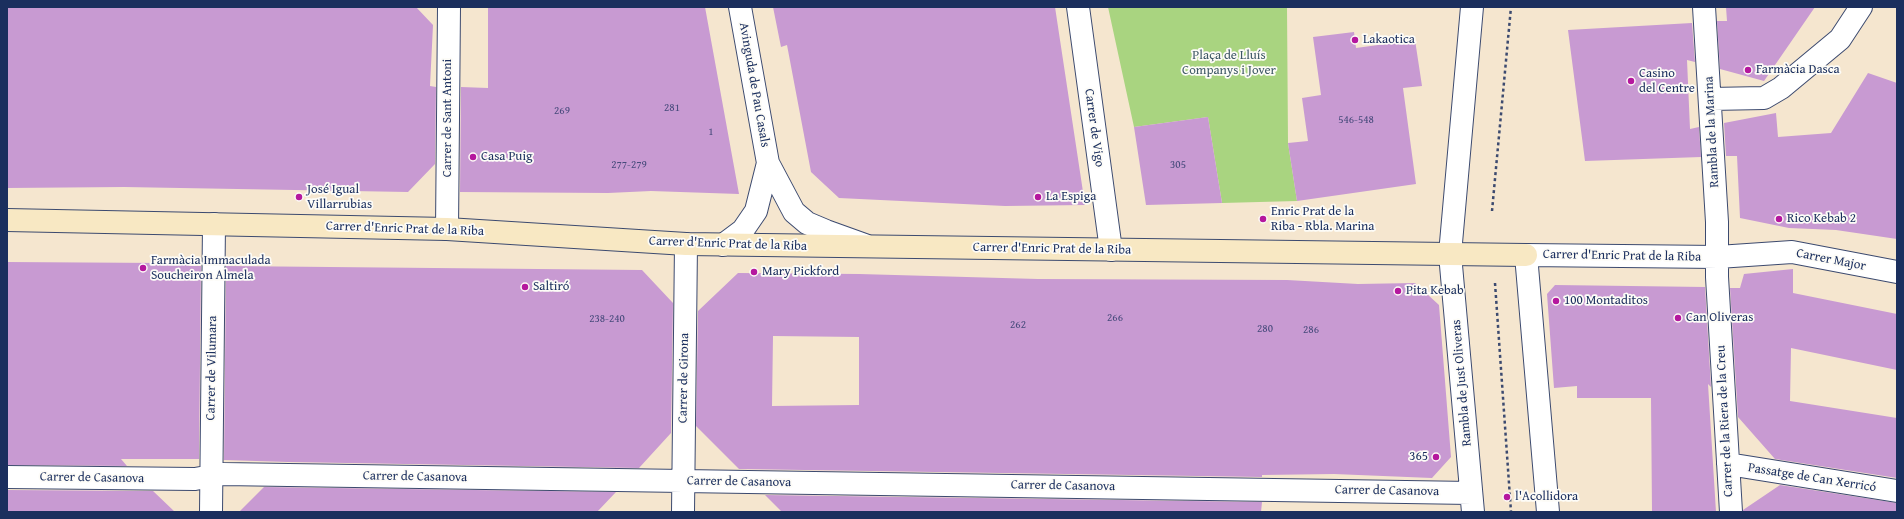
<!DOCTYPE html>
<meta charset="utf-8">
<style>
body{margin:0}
#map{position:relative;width:1904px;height:519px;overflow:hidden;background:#f5e6cf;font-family:"Gentium Book Plus",serif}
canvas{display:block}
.frame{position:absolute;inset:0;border:8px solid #1b2f5e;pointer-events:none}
</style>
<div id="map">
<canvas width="1904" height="519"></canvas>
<div class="frame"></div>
</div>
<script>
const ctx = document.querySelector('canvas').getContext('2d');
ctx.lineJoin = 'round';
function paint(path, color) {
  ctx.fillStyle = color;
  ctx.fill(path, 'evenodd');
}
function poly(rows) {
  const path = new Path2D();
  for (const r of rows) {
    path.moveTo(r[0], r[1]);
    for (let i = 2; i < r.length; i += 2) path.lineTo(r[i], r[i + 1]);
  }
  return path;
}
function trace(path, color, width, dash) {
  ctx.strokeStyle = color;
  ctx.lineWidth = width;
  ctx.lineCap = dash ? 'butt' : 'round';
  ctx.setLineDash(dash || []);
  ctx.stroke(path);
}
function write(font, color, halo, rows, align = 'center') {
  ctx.font = font + ' "Gentium Book Plus",serif';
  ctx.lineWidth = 3.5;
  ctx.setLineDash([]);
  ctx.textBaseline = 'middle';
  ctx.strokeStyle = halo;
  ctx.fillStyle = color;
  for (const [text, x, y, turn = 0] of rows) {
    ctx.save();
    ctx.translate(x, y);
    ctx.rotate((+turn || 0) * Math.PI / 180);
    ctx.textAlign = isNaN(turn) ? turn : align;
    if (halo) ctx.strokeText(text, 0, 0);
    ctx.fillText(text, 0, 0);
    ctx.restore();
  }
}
const green = poly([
 [1108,7,1287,7,1288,143,1297,201,1222,203,1208,117,1134,127]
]);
const building = poly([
 [7,7,416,7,433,25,430,86,436,87,435,164,408,192,124,187,7,188],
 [488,7,705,7,739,194,651,191,608,193,460,192,461,87,488,88],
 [773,7,1055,7,1085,205,1005,206,839,198,811,172,787,45,781,47],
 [1726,7,1815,7,1764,81,1720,69,1717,21,1727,21],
 [1692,23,1695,62,1687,60,1690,129,1699,127,1701,157,1585,161,1568,30],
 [1354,32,1356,48,1415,40,1422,86,1403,88,1416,184,1297,201,1288,143,1308,141,1302,98,1321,95,1313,37],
 [1868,73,1897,83,1897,239,1836,230,1789,228,1740,218,1737,156,1726,156,1724,123,1776,113,1778,137,1831,133],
 [1208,117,1222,203,1146,205,1134,127],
 [7,262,162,263,189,264,189,266,201,266,199,459,121,459,127,466,7,465],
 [226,266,642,270,673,303,671,433,639,468,288,462,224,460],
 [1793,269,1793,293,1897,314,1897,370,1791,348,1790,401,1897,418,1897,478,1775,459,1738,417,1730,288,1740,288,1744,274],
 [738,273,859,274,1038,279,1287,280,1358,284,1415,283,1439,305,1451,457,1432,478,1334,474,1262,475,1262,477,739,469,696,426,698,311],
 [773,336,859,337,859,405,772,406],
 [1555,285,1705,287,1711,387,1708,384,1716,512,1652,512,1651,398,1577,398,1577,386,1554,388,1547,294],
 [1780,485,1897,503,1897,512,1743,512,1743,510],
 [264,487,616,492,597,512,239,512],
 [7,490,153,491,175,512,7,512],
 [765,495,1262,502,1261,512,782,512]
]);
const path = poly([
 [1492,211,1511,7],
 [1495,283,1511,512]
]);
const street = poly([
 [740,7,768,163,794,212,807,223,826,231,865,245],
 [1078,7,1111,250],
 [1472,7,1450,254,1473,512],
 [1704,7,1717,222,1717,277,1731,512],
 [1710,99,1764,98,1781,88,1840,39,1861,7],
 [447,229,449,7],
 [723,245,743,230,756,211,768,163],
 [1728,464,1897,491],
 [7,477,195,479,223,474,1471,493],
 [211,512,214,224],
 [683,512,686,244],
 [1548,512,1526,255,1718,257,1792,252,1897,272]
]);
const secondary = poly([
 [7,220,447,229,686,244,1526,255]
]);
const markers = [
 [1355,40,4,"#b5179e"],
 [1748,70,4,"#b5179e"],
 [1631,81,4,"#b5179e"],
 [473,157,4,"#b5179e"],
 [299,197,4,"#b5179e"],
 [1038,197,4,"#b5179e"],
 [1263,219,4,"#b5179e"],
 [1779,219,4,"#b5179e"],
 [143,268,4,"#b5179e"],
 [754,272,4,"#b5179e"],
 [525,287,4,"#b5179e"],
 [1398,291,4,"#b5179e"],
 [1556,301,4,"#b5179e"],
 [1678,318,4,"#b5179e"],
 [1436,457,4,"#b5179e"],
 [1507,497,4,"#b5179e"]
];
const numberNames = [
 ["281",672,108],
 ["269",562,111],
 ["546-548",1356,120],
 ["1",711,132],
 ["277-279",629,165],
 ["305",1178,165],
 ["266",1115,318],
 ["238-240",607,319],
 ["262",1018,325],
 ["280",1265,329],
 ["286",1311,330]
];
const poiNames = [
 ["Lakaotica",1363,40],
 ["Farmàcia Dasca",1756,70],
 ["Casino",1639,74],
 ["del Centre",1639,89],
 ["Casa Puig",481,157],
 ["José Igual",307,190],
 ["Villarrubias",307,205],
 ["La Espiga",1046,197],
 ["Enric Prat de la",1271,212],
 ["Riba - Rbla. Marina",1271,227],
 ["Rico Kebab 2",1787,219],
 ["Farmàcia Immaculada",151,261],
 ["Soucheiron Almela",151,276],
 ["Mary Pickford",762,272],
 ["Saltiró",533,287],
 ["Pita Kebab",1406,291],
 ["100 Montaditos",1564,301],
 ["Can Oliveras",1686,318],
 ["365",1428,457,"right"],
 ["l'Acollidora",1515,497]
];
const parkNames = [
 ["Plaça de Lluís",1229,56],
 ["Companys i Jover",1229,71]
];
const streetNames = [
 ["Avinguda de Pau Casals",754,85,80],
 ["Carrer de Sant Antoni",448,118,-90],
 ["Carrer de Vigo",1094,128,82],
 ["Rambla de la Marina",1712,132,-93],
 ["Carrer d'Enric Prat de la Riba",405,229,2],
 ["Carrer d'Enric Prat de la Riba",728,244,2],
 ["Carrer d'Enric Prat de la Riba",1052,249,1],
 ["Carrer d'Enric Prat de la Riba",1622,256,1],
 ["Carrer Major",1831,260,11],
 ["Carrer de Vilumara",212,368,-89],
 ["Carrer de Girona",684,378,-89],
 ["Rambla de Just Oliveras",1462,383,-95],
 ["Carrer de la Riera de la Creu",1725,421,-93],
 ["Carrer de Casanova",415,477,1],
 ["Carrer de Casanova",92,478,1],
 ["Passatge de Can Xerricó",1812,478,9],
 ["Carrer de Casanova",739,482,1],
 ["Carrer de Casanova",1063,486,1],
 ["Carrer de Casanova",1387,491,1]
];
paint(green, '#a9d480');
paint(building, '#c89ad2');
trace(street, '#3c4a6f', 24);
trace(secondary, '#3c4a6f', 24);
trace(path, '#3c4a6f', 2.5, [3, 3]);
trace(street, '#fff', 22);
trace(secondary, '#f8e8c3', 22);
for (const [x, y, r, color] of markers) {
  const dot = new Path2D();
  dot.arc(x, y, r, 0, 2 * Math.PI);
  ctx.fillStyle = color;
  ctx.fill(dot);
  trace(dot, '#fdfcf7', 1.5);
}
write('11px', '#464a7b', null, numberNames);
write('13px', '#1b2f5e', '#fdfcf7', poiNames, 'left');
write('13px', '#3e5866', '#fdfcf7', parkNames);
write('13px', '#1b2f5e', '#fdfcf7', streetNames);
</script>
